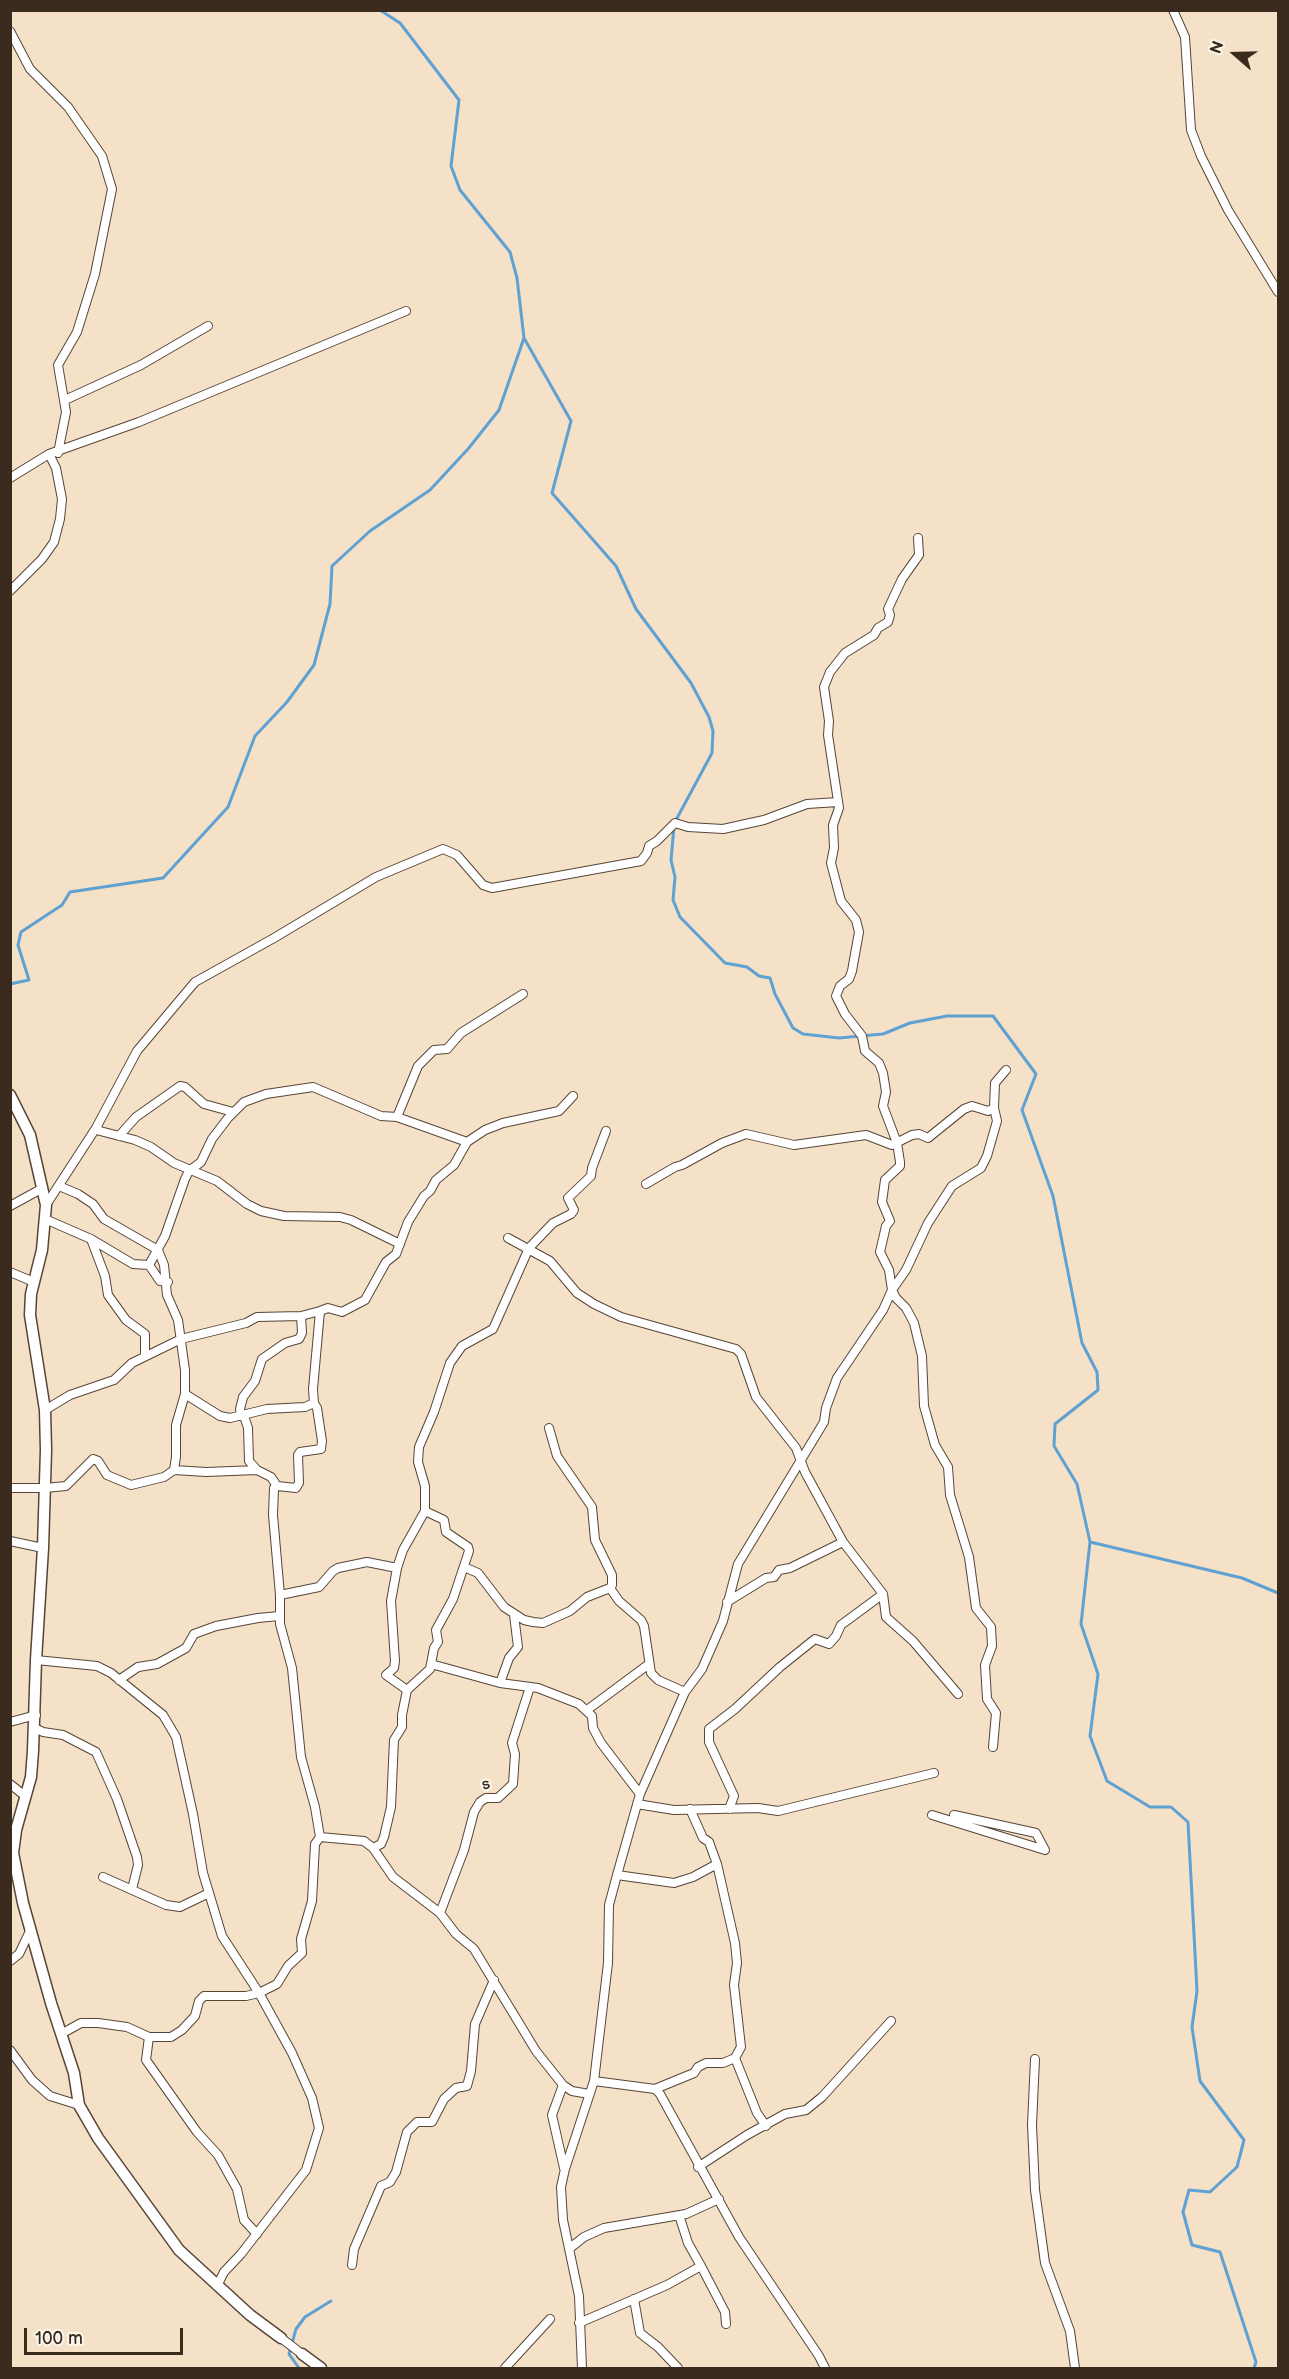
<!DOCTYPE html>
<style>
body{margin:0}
#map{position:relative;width:1289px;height:2379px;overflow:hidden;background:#f4e1c7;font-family:"Balsamiq Sans",sans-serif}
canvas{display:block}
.frame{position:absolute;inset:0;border:12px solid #3b2a1e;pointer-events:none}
.north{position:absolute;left:1205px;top:24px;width:60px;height:60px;-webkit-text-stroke:4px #fbf7ec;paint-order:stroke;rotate:290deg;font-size:16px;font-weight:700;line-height:24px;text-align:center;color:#3b2a1e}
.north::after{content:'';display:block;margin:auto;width:21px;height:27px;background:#3b2a1e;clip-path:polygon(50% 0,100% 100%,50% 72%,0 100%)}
.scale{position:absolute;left:24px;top:2328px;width:159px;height:27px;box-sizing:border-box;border:3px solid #3b2a1e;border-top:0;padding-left:8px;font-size:18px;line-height:21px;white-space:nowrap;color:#3b2a1e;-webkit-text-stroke:4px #fbf7ec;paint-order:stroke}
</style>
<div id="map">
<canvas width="1289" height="2379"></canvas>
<div class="frame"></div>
<div class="north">N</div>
<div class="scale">100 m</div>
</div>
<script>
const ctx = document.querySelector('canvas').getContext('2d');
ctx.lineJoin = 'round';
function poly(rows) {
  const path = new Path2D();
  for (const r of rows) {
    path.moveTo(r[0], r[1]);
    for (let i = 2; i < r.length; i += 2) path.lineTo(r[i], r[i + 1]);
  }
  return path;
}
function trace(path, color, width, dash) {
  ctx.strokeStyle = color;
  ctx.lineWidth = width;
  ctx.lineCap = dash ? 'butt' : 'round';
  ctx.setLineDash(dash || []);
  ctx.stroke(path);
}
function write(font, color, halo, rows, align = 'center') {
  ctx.font = font + ' "Balsamiq Sans",sans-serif';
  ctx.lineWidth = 4.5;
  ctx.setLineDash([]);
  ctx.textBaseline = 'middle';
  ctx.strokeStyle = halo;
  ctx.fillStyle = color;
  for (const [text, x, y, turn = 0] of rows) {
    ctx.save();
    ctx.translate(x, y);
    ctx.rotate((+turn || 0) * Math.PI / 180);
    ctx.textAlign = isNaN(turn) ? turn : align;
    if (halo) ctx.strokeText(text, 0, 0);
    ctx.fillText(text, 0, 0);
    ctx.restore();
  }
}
const stream = poly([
 [380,10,400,23,459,100,451,166,460,190,510,252,517,278,524,338,571,421,552,493,616,566,636,609,691,683,709,717,713,731,712,753,676,820],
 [674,827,671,860,675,877,673,900,680,917,725,963,747,967,759,976,770,978,775,994,793,1028,803,1034,839,1038,883,1034,910,1023,947,1016,993,1016,1036,1074,1022,1110,1053,1196,1082,1343,1097,1372,1098,1390,1055,1424,1054,1446,1077,1484,1090,1542,1081,1624,1098,1674,1090,1736,1107,1781,1150,1807,1171,1807,1188,1822,1197,1991,1192,2027,1200,2081,1244,2140,1237,2167,1210,2192,1189,2190,1183,2212,1192,2245,1220,2252,1256,2362,1254,2368],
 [10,984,29,980,18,945,21,932,62,905,70,892,163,878,228,807,255,736,287,702,314,665,330,604,332,566,370,531,430,490,468,449,499,410,524,338],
 [1090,1542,1242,1578,1278,1593],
 [299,2368,289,2354,296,2329,305,2317,331,2301]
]);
const minor = poly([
 [1173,10,1185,37,1191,130,1201,156,1228,210,1278,292],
 [10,31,30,69,68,107,102,156,112,189,95,274,77,332,58,365,66,412,58,453],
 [65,400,141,365,208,326],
 [10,478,49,454,139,422,406,311],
 [918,538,919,555,902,579,888,609,890,615,888,622,878,628,874,635,845,653,830,672,824,687,829,721,828,735,839,808,833,825,834,848,831,863,841,901,856,920,859,932,852,971,849,979,840,986,836,996,845,1014,862,1036,865,1051,879,1063,883,1073,886,1092,883,1106,897,1143,900,1162,900,1166,885,1180,882,1202,890,1221,886,1226,880,1252,889,1270,892,1290,896,1298,906,1308,914,1323,922,1356,924,1406,935,1445,948,1467,950,1495,969,1557,976,1608,991,1627,992,1646,985,1665,987,1699,996,1713,993,1747],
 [10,591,42,559,54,542,60,519,62,499,56,468,49,454],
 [397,1117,418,1066,434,1050,447,1049,461,1033,523,994],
 [96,1128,100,1131,135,1140,151,1147,174,1163,217,1181,247,1204,261,1211,284,1216,340,1217,351,1220,400,1244],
 [119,1136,136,1117,180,1086,185,1087,204,1104,233,1112],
 [646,1184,675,1167,682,1165,722,1143,746,1134,794,1145,866,1135,892,1145,912,1135,919,1134,928,1138,964,1109,972,1106,988,1111,994,1108],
 [59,1186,78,1194,93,1204,104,1219,158,1250,164,1265,167,1295,178,1320,185,1370,185,1394,176,1425,176,1457,174,1470],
 [46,1205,96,1128,137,1051,195,982,274,938,376,877,443,849,457,855,483,885,492,888,641,861,647,853,649,846,657,841,675,823,688,827,723,829,764,820,807,804,838,802],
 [10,1206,43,1188],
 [45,1219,91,1239,133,1264,149,1265,160,1281,168,1282],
 [508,1238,550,1261,577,1293,594,1304,621,1317,736,1349,741,1354,756,1397,796,1448,805,1472,843,1542,883,1594,886,1617,913,1641,958,1694],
 [91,1239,105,1276,108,1295,126,1320,145,1334,145,1356],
 [149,1265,165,1236,185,1179,189,1171,201,1162,212,1139,228,1118,244,1102,266,1094,313,1087,381,1116,397,1117,467,1142],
 [10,1272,34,1282],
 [185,1394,220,1416,230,1418,267,1409,305,1407,314,1403],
 [45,1410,70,1395,114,1380,132,1363,181,1339,246,1323,257,1317,301,1316,320,1311],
 [241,1416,240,1409,243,1397,255,1381,262,1359,285,1343,299,1339,302,1333,301,1316],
 [244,1416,248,1428,249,1461,257,1470],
 [10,1488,45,1488,66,1486,93,1459,98,1461,107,1475,131,1485,164,1477,174,1470,206,1472,257,1470,271,1477,277,1486],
 [10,1541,43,1548],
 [464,1567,478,1573,504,1607,524,1620,533,1622,543,1623,570,1611,587,1597,610,1588,612,1585,612,1575,595,1540,592,1507,557,1456,549,1428],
 [610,1588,619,1601,641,1620,644,1626,651,1673,658,1680,685,1692],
 [280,1595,319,1587,333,1571,338,1568,367,1562,397,1568],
 [727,1602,766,1578,774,1577,779,1570,790,1568,843,1542],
 [36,1660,97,1666,111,1673,163,1715,176,1737,193,1814,203,1873,222,1936,259,1993,292,2053,312,2098,319,2128,306,2170,241,2254,224,2272,217,2286],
 [431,1664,500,1683,538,1688,579,1704,592,1716,593,1728,601,1743,640,1794],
 [119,1680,138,1667,157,1664,186,1648,194,1634,216,1626,258,1618,279,1616],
 [500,1683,509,1658,518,1647,514,1615],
 [407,1690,430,1669,434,1648,438,1642,436,1630,453,1599,469,1551,468,1547,446,1532,444,1520,425,1511],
 [587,1710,649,1664],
 [10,1722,36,1715],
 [35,1728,43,1732,63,1735,96,1752,117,1799,137,1857,138,1865,132,1889],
 [10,1784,25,1796],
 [637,1804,674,1810,758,1808,778,1811,934,1773],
 [690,1809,703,1838,709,1842,717,1864,735,1943,737,1963,734,1985,741,2047,735,2058,757,2113,766,2126],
 [729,1809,734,1796,709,1742,709,1729,735,1709,780,1667,815,1639,829,1644,836,1636,841,1625,883,1594],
 [932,1815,1045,1850,1036,1833,954,1815],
 [320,1837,364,1841,373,1848,393,1877,440,1913,456,1934,474,1949,536,2051,563,2085,572,2091,589,2094],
 [373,1848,381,1844,384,1837,391,1807,394,1740,402,1727,402,1715,407,1690,386,1675,394,1668,395,1661,391,1601,397,1568,403,1550,425,1511,425,1486,418,1462,419,1447,434,1412,450,1363,462,1346,493,1329,529,1248,553,1223,571,1214,574,1210,568,1198,591,1176,592,1168,606,1131],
 [617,1875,674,1883,693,1877,717,1864],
 [103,1877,166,1905,180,1907,209,1893],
 [440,1913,464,1850,474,1812,480,1802,486,1798,498,1798,513,1784,515,1754,512,1743,530,1687],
 [10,1961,19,1954,30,1931],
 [61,2034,81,2023,98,2023,127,2027,149,2037,171,2037,182,2030,195,2016,199,2001,204,1996,246,1996,259,1993,277,1984,288,1966,302,1953,301,1939,312,1901,315,1844,320,1837,315,1807,301,1757,292,1668,280,1624,280,1595,273,1515,274,1488,277,1486,296,1488,299,1483,298,1455,300,1452,321,1449,322,1441,317,1408,314,1403,313,1389,320,1311,328,1308,342,1312,365,1300,386,1262,396,1254,408,1222,424,1196,430,1191,436,1180,454,1165,467,1142,485,1130,503,1123,559,1111,573,1096],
 [149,2037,146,2060,197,2132,218,2155,237,2189,244,2220,257,2234],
 [10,2050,32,2080,50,2096,79,2105],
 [735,2058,723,2063,706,2063,698,2067,694,2073,655,2089,594,2081,608,1963,609,1905,617,1875,640,1794,685,1692,702,1669,723,1621,738,1564,824,1422,826,1408,837,1378,883,1310,892,1290,906,1270,928,1223,952,1186,981,1168,987,1156,997,1121,994,1108,995,1083,1006,1070],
 [1035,2059,1032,2125,1035,2190,1045,2263,1070,2331,1075,2368],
 [563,2085,552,2115,564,2168],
 [655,2089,660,2094,739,2237,819,2356,825,2368],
 [698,2167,747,2135,785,2114,806,2110,822,2097,891,2021],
 [570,2248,584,2237,604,2228,686,2214,719,2199],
 [352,2265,354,2249,381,2186,390,2182,396,2172,407,2132,417,2122,432,2122,444,2099,456,2088,467,2086,471,2071,475,2024,494,1980],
 [701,2266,725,2312,726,2324],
 [634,2299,640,2333,658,2347,678,2368],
 [579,2323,667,2285,701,2266,688,2243,679,2215],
 [281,2338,302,2354],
 [505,2368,550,2319],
 [582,2368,579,2296,563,2220,561,2187,565,2169,594,2081]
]);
const tertiary = poly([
 [10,1095,30,1135,46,1205,42,1250,31,1294,30,1315,45,1410,46,1450,43,1548,36,1660,33,1751,31,1777,16,1830,13,1853,23,1903,51,2003,74,2073,79,2105,98,2138,179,2250,250,2315,281,2338],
 [302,2354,321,2368]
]);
const streetNames = [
 ["s",486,1785,-18]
];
trace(stream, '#5ea1d2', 3);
trace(minor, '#574537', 10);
trace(tertiary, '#574537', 13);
trace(minor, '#fff', 8);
trace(tertiary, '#fff', 10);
write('16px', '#3b2a1e', '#fbf7ec', streetNames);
</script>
